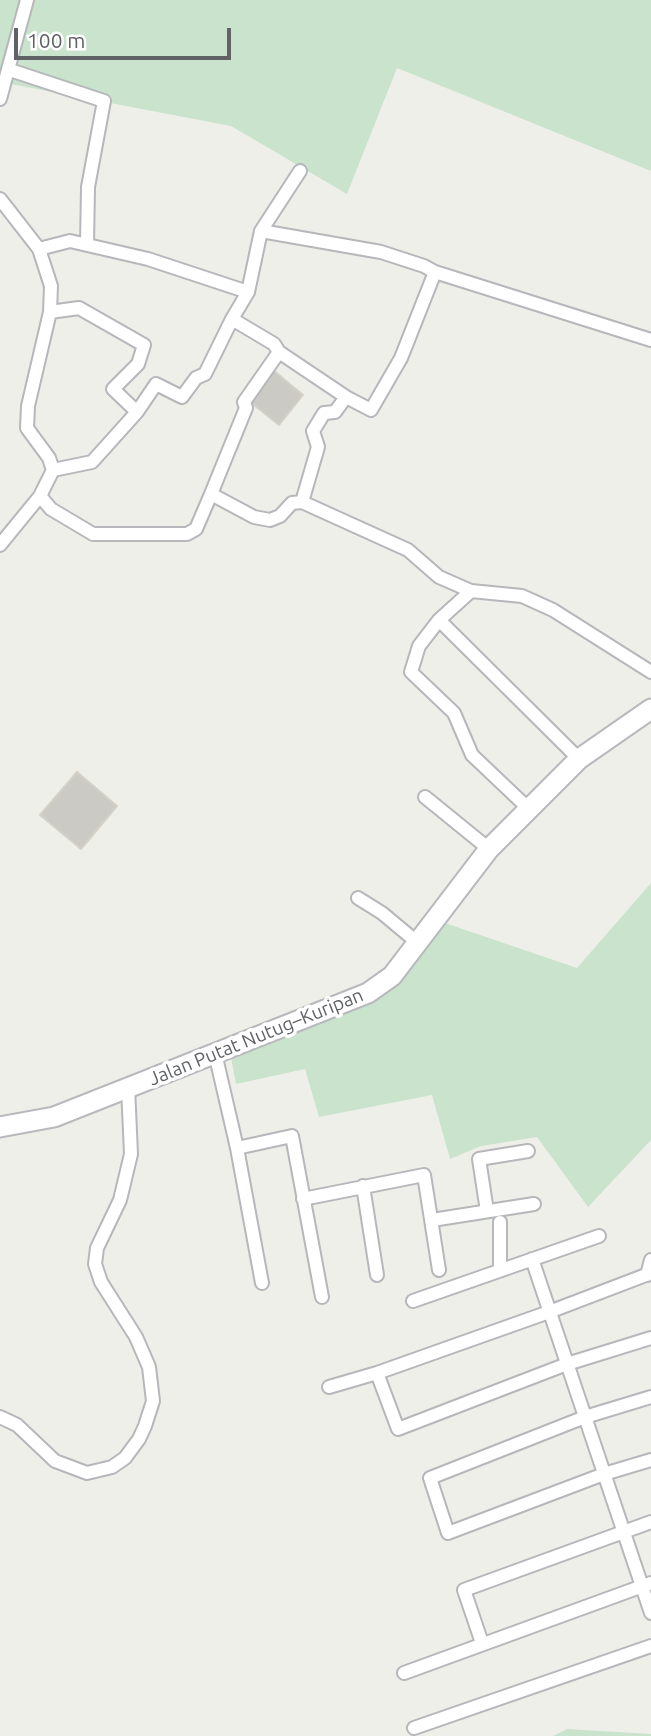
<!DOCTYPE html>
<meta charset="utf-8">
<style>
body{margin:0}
#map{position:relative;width:651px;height:1736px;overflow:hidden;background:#efefe9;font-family:Ubuntu,sans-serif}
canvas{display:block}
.scale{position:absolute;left:14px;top:28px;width:217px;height:32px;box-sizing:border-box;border:4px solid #606266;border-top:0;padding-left:9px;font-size:21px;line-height:24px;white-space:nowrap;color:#606266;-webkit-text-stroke:5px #fff;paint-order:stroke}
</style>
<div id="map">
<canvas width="651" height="1736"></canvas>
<div class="scale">100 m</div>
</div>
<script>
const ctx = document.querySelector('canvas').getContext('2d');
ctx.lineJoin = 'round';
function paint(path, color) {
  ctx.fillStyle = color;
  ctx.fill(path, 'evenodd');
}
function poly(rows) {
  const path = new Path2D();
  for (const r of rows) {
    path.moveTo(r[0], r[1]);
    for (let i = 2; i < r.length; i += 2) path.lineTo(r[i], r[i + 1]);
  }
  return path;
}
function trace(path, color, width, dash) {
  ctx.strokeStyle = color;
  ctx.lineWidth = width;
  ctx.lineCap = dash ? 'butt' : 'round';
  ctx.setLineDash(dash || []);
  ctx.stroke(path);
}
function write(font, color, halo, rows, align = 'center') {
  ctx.font = font + ' Ubuntu,sans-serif';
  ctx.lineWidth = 7;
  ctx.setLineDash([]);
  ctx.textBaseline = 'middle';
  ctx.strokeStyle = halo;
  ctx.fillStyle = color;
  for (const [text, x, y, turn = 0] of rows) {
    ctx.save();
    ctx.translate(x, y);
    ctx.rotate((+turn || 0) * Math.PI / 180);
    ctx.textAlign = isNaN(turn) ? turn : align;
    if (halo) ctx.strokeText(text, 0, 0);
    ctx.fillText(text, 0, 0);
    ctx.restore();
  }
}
const green = poly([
 [0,0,651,0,651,171,397,68,347,194,231,126,0,82],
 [651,883,651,1140,588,1207,537,1137,481,1146,450,1159,432,1095,319,1117,305,1069,236,1084,231,1058,381,993,445,923,577,968],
 [567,1729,651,1734,651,1736,553,1736]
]);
const building = poly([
 [273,370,303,395,279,425,249,401,273,370],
 [77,772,117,806,81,849,40,815,77,772]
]);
const street = poly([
 [10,70,104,101,88,187,87,245],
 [0,99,27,0],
 [0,199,39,249,51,286,50,312,28,406,27,428,49,458,53,470,40,496,0,545],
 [261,231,381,252,424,266,435,272],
 [39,249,70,241,148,259,248,292],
 [50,312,79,308,144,345,138,364,113,389,137,412],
 [232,319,274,344,279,352],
 [53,470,92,462,137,412,156,384,182,397,196,378,205,374,232,319,248,292,261,231,300,171],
 [211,494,246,408,244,402,279,352,346,397],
 [40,496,51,509,93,534,187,534,196,529,211,494,254,517,270,520,280,516,292,503,302,502,408,550,439,577,471,591,522,596,553,610,651,672],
 [302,502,318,447,313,431,324,413,335,412,346,397,371,410,401,358,435,272,651,340],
 [471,591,439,620,419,646,411,672,454,713,472,755,530,810],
 [439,620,579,759],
 [425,797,489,849],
 [358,898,382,913,418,943],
 [215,1053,237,1148,262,1283],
 [237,1148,292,1136,322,1297],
 [363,1186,377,1275],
 [303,1199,424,1175,439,1270],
 [487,1211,479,1159,528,1151],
 [432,1220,534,1204],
 [532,1259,651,1613],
 [500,1270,500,1222],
 [647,1275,651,1260],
 [413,1301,599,1236],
 [377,1373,398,1429,567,1364,651,1338],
 [329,1387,377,1373,549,1312,651,1273],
 [651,1397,585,1417,430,1478,448,1533,604,1474,651,1460],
 [0,1417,17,1425,55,1461,87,1473,112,1467,125,1458,139,1439,145,1426,153,1401,149,1367,136,1337,101,1282,95,1264,97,1248,120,1200,131,1154,128,1087],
 [482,1643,464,1590,651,1522],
 [404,1673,651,1583],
 [414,1728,651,1646]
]);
const secondary = poly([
 [0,1127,54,1117,368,993,392,976,489,849,579,759,651,709]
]);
const streetNames = [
 ["Jalan Putat Nutug–Kuripan",256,1037,-22]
];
paint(green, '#c9e3cc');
paint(building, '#cbcac4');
trace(building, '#d4d1c7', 2);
trace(street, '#b5b7bb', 16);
trace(secondary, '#b7b9bd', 23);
trace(street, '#fff', 12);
trace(secondary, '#fff', 19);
write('19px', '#606266', '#fff', streetNames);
</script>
